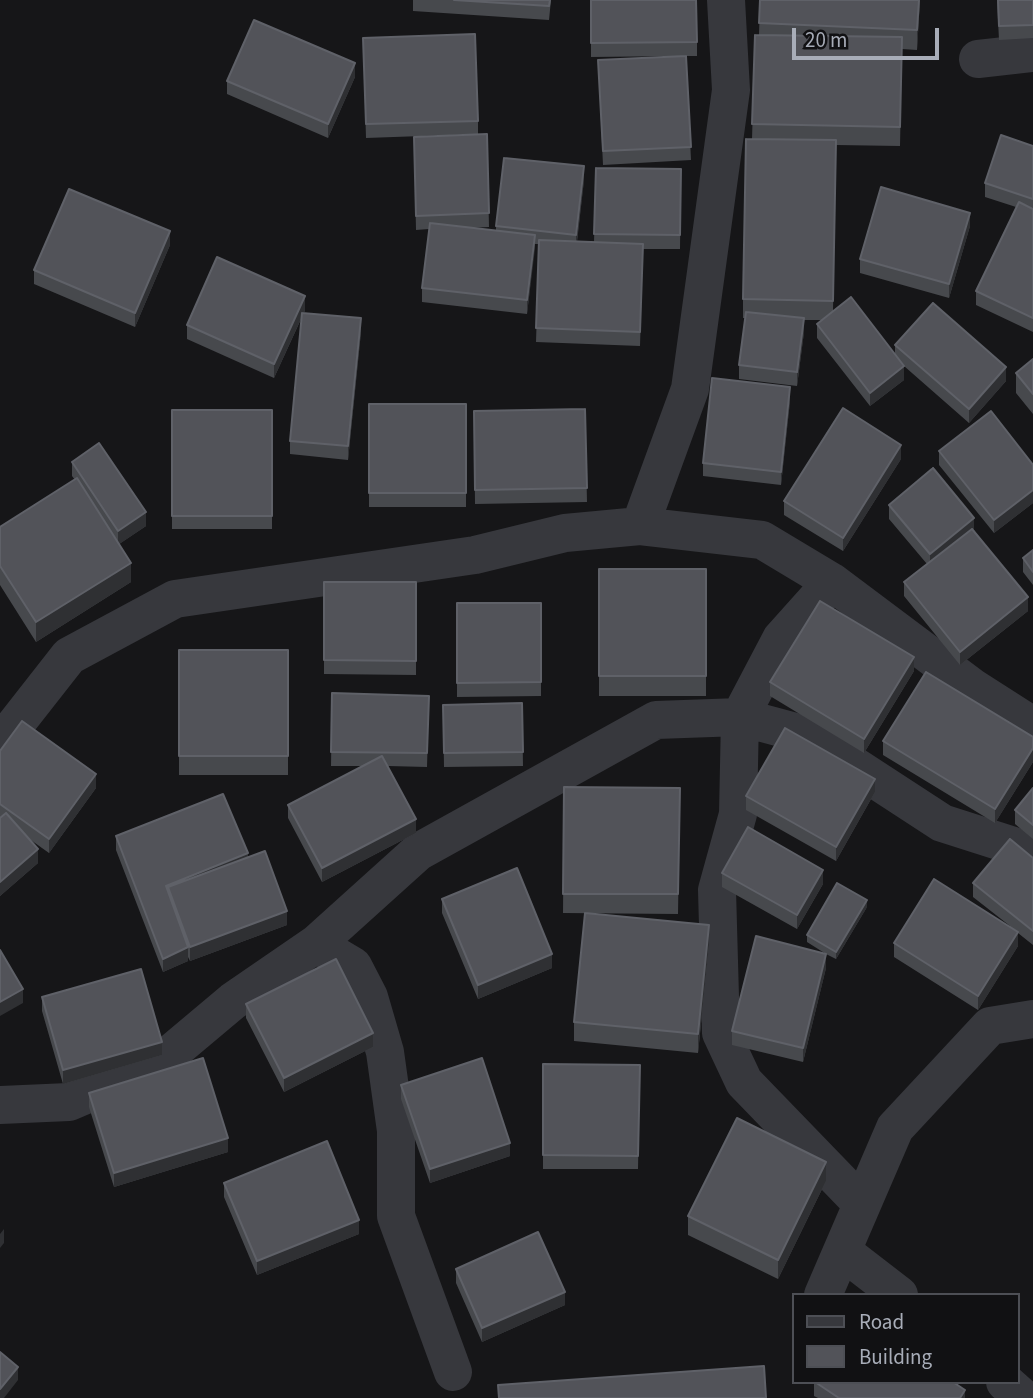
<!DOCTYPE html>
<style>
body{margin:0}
#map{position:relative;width:1033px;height:1398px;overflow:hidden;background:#161618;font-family:"Source Sans 3",sans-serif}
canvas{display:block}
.legend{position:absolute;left:792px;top:1293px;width:228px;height:91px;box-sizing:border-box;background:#111113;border:2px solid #4d4f55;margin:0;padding:9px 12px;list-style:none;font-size:21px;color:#a8adb8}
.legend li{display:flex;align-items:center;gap:14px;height:35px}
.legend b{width:35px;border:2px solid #4d4f55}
.scale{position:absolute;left:792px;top:28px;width:147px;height:32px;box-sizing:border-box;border:4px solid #a8adb8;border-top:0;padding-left:9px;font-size:21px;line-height:24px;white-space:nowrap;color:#a8adb8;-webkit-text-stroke:5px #111113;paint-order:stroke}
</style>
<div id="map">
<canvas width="1033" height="1398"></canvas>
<ul class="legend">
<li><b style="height:9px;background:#37383d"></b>Road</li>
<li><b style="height:19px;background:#525359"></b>Building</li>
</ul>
<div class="scale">20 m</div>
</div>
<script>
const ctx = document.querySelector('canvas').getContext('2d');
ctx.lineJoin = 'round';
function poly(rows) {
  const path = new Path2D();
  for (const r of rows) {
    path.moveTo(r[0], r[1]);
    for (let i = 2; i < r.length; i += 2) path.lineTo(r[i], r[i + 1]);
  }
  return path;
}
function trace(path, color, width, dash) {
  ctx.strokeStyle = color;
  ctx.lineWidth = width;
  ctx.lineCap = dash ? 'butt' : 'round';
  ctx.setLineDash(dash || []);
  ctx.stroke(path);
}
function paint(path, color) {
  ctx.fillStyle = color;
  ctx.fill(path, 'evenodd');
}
const street = poly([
 [978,59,1033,53],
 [640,526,762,540,832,582,972,687,1033,726],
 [832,582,781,639,740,717,738,814,717,890,721,1033,744,1082,862,1204],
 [0,744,69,656,175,599,475,555,565,533,640,526,690,389,731,90,726,0],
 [316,944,353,966,369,997,385,1052,396,1131,396,1216,453,1372],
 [0,1105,69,1102,158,1064,233,1001,316,944,418,852,656,720,740,717,807,735,942,823,1014,846,1033,862],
 [842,1251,899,1295],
 [823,1295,895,1128,990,1026,1033,1019],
 [1005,1382,1023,1398]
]);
const wall = poly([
 [413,0,551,0,549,20,413,11],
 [591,0,697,42,697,56,686,56,691,160,603,165,598,60,684,56,591,57],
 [760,0,920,0,917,50,902,49,900,146,836,145,833,311,895,354,895,345,1006,381,969,423,904,366,904,380,870,406,817,338,817,324,822,320,804,320,804,332,797,386,739,379,739,365,746,318,743,318,743,299,752,139,755,35,759,35],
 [997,0,1033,0,1033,38,999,40],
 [363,38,478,121,478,134,366,138],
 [355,77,328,138,227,94,227,81],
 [487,134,489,227,470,228,496,231,496,226,584,180,577,242,594,242,596,168,681,169,680,249,643,249,640,346,536,342,539,244,535,244,527,314,422,302,422,288,429,229,416,230,414,137],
 [1033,146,1033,332,976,305,976,291,1016,207,985,197,985,183],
 [970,226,949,298,860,273,860,259],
 [170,245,135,327,34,284,34,270],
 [305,310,304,313,361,332,348,460,290,454,290,441,302,317,274,378,187,339,187,325],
 [1033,359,1033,414,1016,393,1016,373],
 [790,401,781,485,703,476,703,463],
 [369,404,466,404,466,507,369,507],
 [585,409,587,502,475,504,474,411],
 [172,410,272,410,272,529,172,529],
 [939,451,1033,465,1033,503,994,533,939,465],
 [901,459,843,551,784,515,784,501],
 [72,462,146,526,119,544,131,582,36,642,0,585,0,527,75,480,72,476],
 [889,505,974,530,1028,611,960,665,904,596,904,582,927,564,889,519],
 [1033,550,1033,585,1023,572,1023,558],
 [599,569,706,569,706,696,599,696],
 [324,582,416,582,416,675,324,674],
 [457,603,541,603,541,696,457,697],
 [179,650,288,650,288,775,179,775],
 [914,671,864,753,770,696,770,682],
 [332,693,429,696,427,767,388,766,416,833,322,882,288,818,288,805,362,766,331,766],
 [522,703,523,766,444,767,443,705],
 [1033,737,1033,762,995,823,883,755,883,741],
 [0,751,96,788,49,853,28,838,38,863,0,896],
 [564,787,680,788,678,914,563,913],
 [1033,788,1033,839,1015,824,1015,810],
 [875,792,836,861,746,810,746,796],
 [116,836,287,925,190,961,188,957,188,961,163,972,116,850],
 [1033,858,1033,945,1018,933,1018,946,978,1010,894,957,894,943,1010,926,973,897,973,883],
 [722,873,823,884,797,929,722,887],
 [442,899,552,968,478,999,442,913],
 [867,907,836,959,826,954,826,968,803,1062,732,1045,732,1031,826,954,807,942,807,935],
 [709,945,698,1053,574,1041,574,1022],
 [42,997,162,1055,63,1084,42,1011],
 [246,1004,373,1047,284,1092,246,1018],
 [543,1064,640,1065,638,1169,543,1169],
 [401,1085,510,1156,430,1183,401,1099],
 [89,1093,228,1152,114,1187,89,1107],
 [826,1181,778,1279,688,1235,688,1216],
 [224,1183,359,1234,257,1275,224,1197],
 [456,1269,565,1305,482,1342,456,1283],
 [814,1382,965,1398,818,1398,814,1396]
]);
const shadedWall = poly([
 [919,0,920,0,917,50,917,30],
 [355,63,355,77,328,138,328,124],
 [584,166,584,180,576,248,576,235],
 [970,213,970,226,949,298,949,284],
 [170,231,170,245,135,327,135,313],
 [535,235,535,249,527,314,527,300],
 [305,296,305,310,274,378,274,364],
 [361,318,361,332,348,460,348,446],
 [804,318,804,332,797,386,797,372],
 [904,366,904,380,870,406,870,393],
 [1006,367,1006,381,969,423,969,409],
 [790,387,790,401,781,485,781,472],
 [901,445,901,459,843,551,843,538],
 [1033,490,1033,503,994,533,994,520],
 [146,512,146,526,118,545,118,531],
 [974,518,974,532,930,568,930,554],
 [131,563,131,582,36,642,36,622],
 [1028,597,1028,611,960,665,960,652],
 [914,657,914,671,864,753,864,739],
 [1033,748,1033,762,995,823,995,809],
 [96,774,96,788,49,853,49,839],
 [875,779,875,792,836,861,836,847],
 [416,819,416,833,322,882,322,868],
 [38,849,38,863,0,896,0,882],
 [248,853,248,867,168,887,168,899,166,886],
 [823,870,823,884,797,929,797,915],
 [867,900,867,907,836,959,836,952],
 [287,911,287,925,190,961,190,947],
 [709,925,709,945,698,1053,698,1034],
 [1018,932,1018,946,978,1010,978,996],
 [188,947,188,961,163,972,163,959],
 [552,954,552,968,478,999,478,985],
 [826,954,826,968,803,1062,803,1048],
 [23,989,23,1003,0,1016,0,1002],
 [373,1033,373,1047,284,1092,284,1078],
 [162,1042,162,1055,63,1084,63,1070],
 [228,1138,228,1152,114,1187,114,1173],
 [510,1143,510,1156,430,1183,430,1169],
 [826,1162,826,1181,778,1279,778,1260],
 [359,1220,359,1234,257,1275,257,1261],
 [4,1229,4,1243,0,1248,0,1234],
 [565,1292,565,1305,482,1342,482,1328],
 [18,1367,18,1380,4,1398,0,1398,0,1389],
 [965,1390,965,1398,960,1398]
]);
const building = poly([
 [454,0,550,0,549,6,454,0],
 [591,0,696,0,697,42,591,43,591,0],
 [760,0,919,0,917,30,759,23,760,0],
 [998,0,1033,0,1033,25,999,26,998,0],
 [254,20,355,63,328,124,227,81,254,20],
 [475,34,478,121,366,124,363,38,475,34],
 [755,35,902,37,900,127,752,124,755,35],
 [686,56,691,147,603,151,598,60,686,56],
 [487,134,489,213,416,216,414,137,487,134],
 [1001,135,1033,146,1033,199,985,183,1001,135],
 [746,139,836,140,833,301,743,299,746,139],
 [504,158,584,166,576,235,496,226,504,158],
 [596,168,681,169,680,235,594,234,596,168],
 [881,187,970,213,949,284,860,259,881,187],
 [69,189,170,231,135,313,34,270,69,189],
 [1019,202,1033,209,1033,318,976,291,1019,202],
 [430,223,535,235,527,300,422,288,430,223],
 [539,240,643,244,640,332,536,328,539,240],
 [217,257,305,296,274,364,187,325,217,257],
 [851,297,904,366,870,393,817,324,851,297],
 [933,303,1006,367,969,409,895,345,933,303],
 [746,312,804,318,797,372,739,365,746,312],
 [302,313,361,318,348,446,290,441,302,313],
 [1033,359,1033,394,1016,373,1033,359],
 [712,378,790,387,781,472,703,463,712,378],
 [369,404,466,404,466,493,369,493,369,404],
 [843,408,901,445,843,538,784,501,843,408],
 [585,409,587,488,475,490,474,411,585,409],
 [172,410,272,410,272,516,172,516,172,410],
 [991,411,1033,465,1033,490,994,520,939,451,991,411],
 [99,443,146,512,118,531,72,462,99,443],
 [933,468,974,518,930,554,889,505,933,468],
 [77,478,131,563,36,622,0,566,0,527,77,478],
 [972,529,1028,597,960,652,904,582,972,529],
 [1033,550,1033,572,1023,558,1033,550],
 [599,569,706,569,706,676,599,676,599,569],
 [324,582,416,582,416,661,324,660,324,582],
 [820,601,914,657,864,739,770,682,820,601],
 [457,603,541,603,541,682,457,683,457,603],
 [179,650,288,650,288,756,179,756,179,650],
 [926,672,1033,737,1033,748,995,809,883,741,926,672],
 [332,693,429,696,427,753,331,752,332,693],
 [522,703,523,752,444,753,443,705,522,703],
 [22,721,96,774,49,839,0,804,0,751,22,721],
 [785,728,875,779,836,847,746,796,785,728],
 [382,756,416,819,322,868,288,805,382,756],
 [564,787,680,788,678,894,563,894,564,787],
 [1033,788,1033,825,1015,810,1033,788],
 [223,794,248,853,166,886,188,947,163,959,116,836,223,794],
 [6,813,38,849,0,882,0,818,6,813],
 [748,827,823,870,797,915,722,873,748,827],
 [1010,839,1033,858,1033,931,973,883,1010,839],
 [265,851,287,911,190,947,168,887,265,851],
 [517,868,552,954,478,985,442,899,517,868],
 [934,879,1018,932,978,996,894,943,934,879],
 [837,883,867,900,836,952,807,935,837,883],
 [585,913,709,925,698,1034,574,1022,585,913],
 [756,936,826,954,803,1048,732,1031,756,936],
 [0,950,23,989,0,1002,0,950],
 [336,959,373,1033,284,1078,246,1004,336,959],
 [141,969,162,1042,63,1070,42,997,141,969],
 [203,1058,228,1138,114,1173,89,1093,203,1058],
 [482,1058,510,1143,430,1169,401,1085,482,1058],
 [543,1064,640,1065,638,1156,543,1155,543,1064],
 [737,1118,826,1162,778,1260,688,1216,737,1118],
 [327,1141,359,1220,257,1261,224,1183,327,1141],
 [538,1232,565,1292,482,1328,456,1269,538,1232],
 [0,1352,18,1367,0,1389,0,1352],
 [764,1366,766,1398,499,1398,498,1385,764,1366],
 [815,1382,953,1382,965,1390,960,1398,839,1398,815,1382]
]);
trace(street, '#37383d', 38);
paint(wall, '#47494d');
paint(shadedWall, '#2f3033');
paint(building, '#525359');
trace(building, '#5f6168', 2);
</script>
